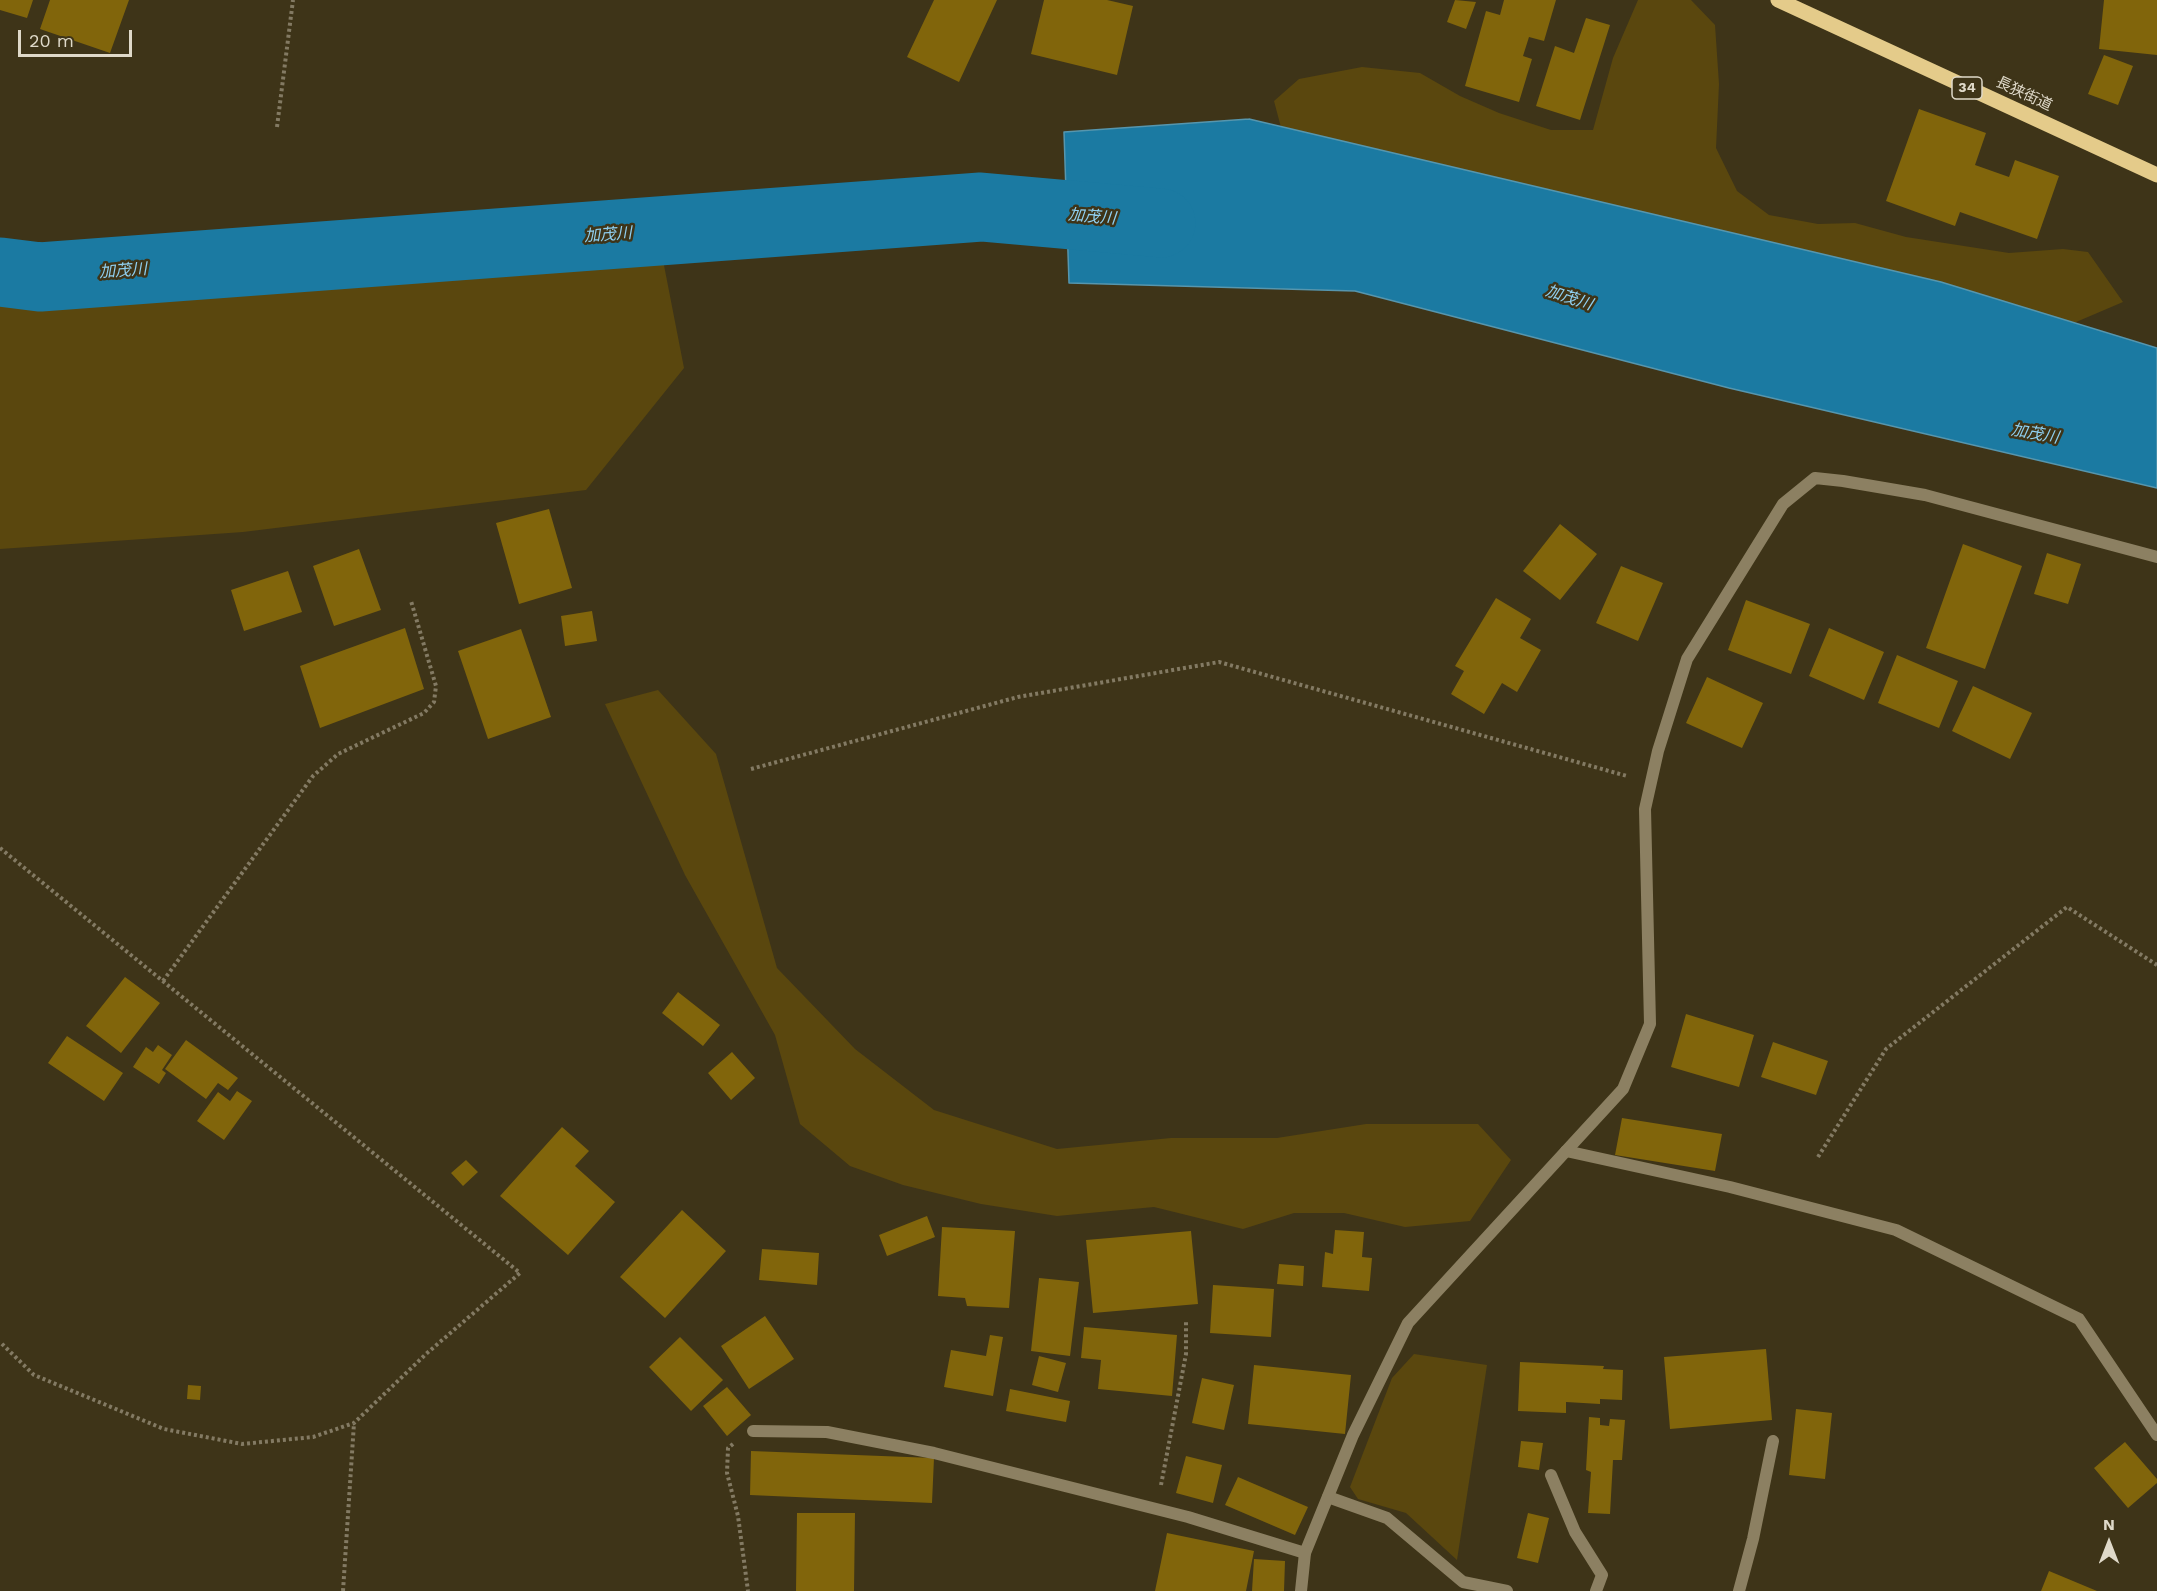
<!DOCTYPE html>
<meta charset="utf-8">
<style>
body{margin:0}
#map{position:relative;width:2157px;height:1591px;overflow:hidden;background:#3e3418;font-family:"Work Sans",sans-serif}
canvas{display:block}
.north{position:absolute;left:2079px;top:1513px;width:60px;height:60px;-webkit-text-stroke:4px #3e3418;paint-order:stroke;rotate:0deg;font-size:16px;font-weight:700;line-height:24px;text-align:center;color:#dfd9c9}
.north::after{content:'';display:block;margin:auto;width:21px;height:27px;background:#dfd9c9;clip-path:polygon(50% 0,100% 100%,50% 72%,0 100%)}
.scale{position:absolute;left:18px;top:30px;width:114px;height:27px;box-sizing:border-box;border:3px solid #dfd9c9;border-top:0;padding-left:8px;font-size:18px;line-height:21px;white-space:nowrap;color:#dfd9c9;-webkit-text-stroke:4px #3e3418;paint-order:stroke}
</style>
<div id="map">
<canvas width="2157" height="1591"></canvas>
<div class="north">N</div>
<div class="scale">20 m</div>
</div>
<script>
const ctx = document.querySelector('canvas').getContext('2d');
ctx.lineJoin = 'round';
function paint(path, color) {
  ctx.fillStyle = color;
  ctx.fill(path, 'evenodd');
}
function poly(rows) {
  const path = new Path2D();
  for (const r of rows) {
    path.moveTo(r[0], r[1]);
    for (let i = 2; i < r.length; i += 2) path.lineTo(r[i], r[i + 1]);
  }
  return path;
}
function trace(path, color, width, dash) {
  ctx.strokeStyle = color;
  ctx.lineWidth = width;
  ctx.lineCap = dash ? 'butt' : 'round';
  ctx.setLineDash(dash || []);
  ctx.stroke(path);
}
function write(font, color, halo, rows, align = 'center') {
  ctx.font = font + ' "Work Sans","Noto Sans JP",sans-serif';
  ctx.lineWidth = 5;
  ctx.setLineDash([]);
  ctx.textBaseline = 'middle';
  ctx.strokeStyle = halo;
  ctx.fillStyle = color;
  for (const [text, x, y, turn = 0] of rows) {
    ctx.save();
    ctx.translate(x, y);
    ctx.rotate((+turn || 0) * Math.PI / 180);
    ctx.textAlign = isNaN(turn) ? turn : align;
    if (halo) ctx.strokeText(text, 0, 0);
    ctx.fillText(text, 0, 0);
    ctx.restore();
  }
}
const green = poly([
 [1638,0,1691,0,1715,25,1719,84,1716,148,1737,191,1769,215,1818,224,1855,223,1906,237,2009,253,2063,249,2088,252,2123,302,2048,334,1296,184,1274,101,1299,79,1362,67,1420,73,1460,96,1499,113,1551,130,1593,130,1613,58],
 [662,255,684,368,586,490,243,532,0,549,0,294,236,286],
 [658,690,716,754,777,968,855,1049,934,1110,1057,1149,1171,1138,1277,1138,1366,1124,1478,1124,1511,1160,1470,1221,1405,1227,1344,1213,1294,1213,1243,1229,1154,1207,1057,1216,981,1204,903,1185,850,1166,800,1124,775,1035,685,875,605,704],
 [1414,1354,1487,1365,1457,1560,1406,1513,1358,1499,1350,1487,1392,1378]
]);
const water = poly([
 [1249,119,1941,282,2157,348,2157,488,1729,388,1355,291,1069,283,1064,132,1249,119]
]);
const river = poly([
 [0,272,40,277,981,207,1161,223]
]);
const building = poly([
 [0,0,33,0,27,18,0,10],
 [50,0,129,0,110,53,40,29],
 [934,0,997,0,959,82,907,57],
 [1044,0,1107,0,1133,6,1117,75,1031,54],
 [1455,0,1476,2,1466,29,1447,22],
 [1504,0,1556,0,1544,41,1529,37,1523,56,1532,59,1519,102,1465,86,1486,11,1500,15],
 [2104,0,2157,0,2157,55,2099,49],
 [1586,18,1610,25,1580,120,1536,106,1555,46,1574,53],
 [2104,55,2133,66,2118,105,2088,94],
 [1919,109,1986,133,1975,165,2009,177,2015,160,2059,176,2037,239,1960,212,1955,226,1886,201],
 [549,509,572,588,519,604,496,523],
 [1560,524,1597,554,1560,600,1523,571],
 [1963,544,2022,566,1985,669,1926,648],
 [359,549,381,610,334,626,313,566],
 [2047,553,2081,564,2068,604,2034,594],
 [1621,566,1663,583,1638,641,1596,623],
 [288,571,302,612,244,631,231,590],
 [1496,598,1531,619,1520,638,1541,650,1517,692,1502,683,1484,714,1451,694,1464,671,1455,666],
 [1746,600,1810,624,1791,674,1728,650],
 [592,611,597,641,565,646,561,616],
 [405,628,424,689,320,728,300,666],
 [1829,628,1884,652,1864,700,1809,676],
 [521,629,551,717,488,739,458,651],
 [1897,655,1958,681,1939,728,1878,703],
 [1707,677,1763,703,1742,748,1686,723],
 [1973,686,2032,713,2010,759,1952,731],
 [125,977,160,1003,121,1053,86,1026],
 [678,992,720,1025,703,1046,662,1013],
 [1686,1014,1754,1035,1739,1087,1671,1067],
 [67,1036,123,1073,104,1101,48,1063],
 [186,1040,238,1078,228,1090,218,1083,206,1099,165,1069],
 [1773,1042,1828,1061,1816,1095,1761,1077],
 [158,1045,172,1055,162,1070,166,1073,159,1084,133,1067,146,1047,153,1052],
 [732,1052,755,1078,731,1100,708,1073],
 [237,1091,252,1101,224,1140,197,1121,218,1092,230,1101],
 [1622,1118,1722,1134,1715,1171,1615,1155],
 [562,1127,589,1151,575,1166,615,1202,568,1255,500,1196],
 [466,1160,478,1172,463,1186,451,1173],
 [682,1210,726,1251,665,1318,620,1277],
 [927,1216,935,1237,887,1256,879,1235],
 [942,1227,1015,1231,1009,1308,967,1306,965,1298,938,1296],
 [1335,1230,1364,1232,1362,1257,1372,1258,1369,1291,1322,1287,1325,1252,1333,1254],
 [1191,1231,1198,1304,1093,1313,1086,1240],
 [762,1249,819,1253,817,1285,759,1280],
 [1279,1264,1304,1266,1303,1286,1277,1284],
 [1039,1278,1079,1282,1070,1356,1031,1351],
 [1213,1285,1274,1289,1271,1337,1210,1333],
 [765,1316,794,1359,749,1389,721,1346],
 [1084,1327,1177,1335,1172,1396,1098,1389,1101,1360,1081,1358],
 [990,1335,1003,1337,993,1396,944,1387,951,1350,986,1356],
 [680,1337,723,1380,691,1411,649,1367],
 [1766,1349,1772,1420,1670,1429,1664,1357],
 [1039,1356,1066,1363,1058,1392,1032,1385],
 [1520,1362,1604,1366,1603,1369,1623,1370,1622,1400,1600,1399,1600,1404,1566,1402,1566,1413,1518,1411],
 [1254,1365,1351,1375,1345,1434,1248,1424],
 [1202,1378,1234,1385,1224,1430,1192,1423],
 [188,1385,201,1386,200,1400,187,1399],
 [727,1387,751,1415,727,1436,703,1406],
 [1010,1389,1070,1401,1066,1422,1006,1411],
 [1796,1409,1832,1413,1825,1479,1789,1475],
 [1589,1417,1600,1418,1600,1425,1609,1426,1610,1419,1625,1420,1622,1460,1613,1460,1610,1514,1588,1513,1591,1472,1586,1470],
 [1521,1441,1543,1443,1539,1470,1518,1467],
 [2125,1442,2157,1479,2157,1483,2128,1508,2094,1468],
 [751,1451,934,1458,932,1503,750,1495],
 [1186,1456,1222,1465,1213,1503,1176,1493],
 [1238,1477,1308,1507,1295,1535,1225,1505],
 [797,1513,855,1513,854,1591,796,1591],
 [1528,1513,1549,1518,1538,1563,1517,1558],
 [1167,1533,1254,1551,1246,1591,1155,1591],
 [1254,1559,1285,1561,1284,1591,1252,1591],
 [2049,1571,2097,1591,2041,1591]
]);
const path = poly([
 [277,127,293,0],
 [751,769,1018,697,1219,662,1627,776],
 [0,848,520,1273,426,1354,354,1423,313,1437,242,1444,164,1429,34,1375,0,1342],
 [163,981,313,776,338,754,424,713,434,702,436,686,411,601],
 [1818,1157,1886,1049,2067,907,2157,965],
 [733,1444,728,1448,727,1473,738,1516,748,1591],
 [1161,1485,1186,1354,1186,1320],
 [343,1591,354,1423]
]);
const lane = poly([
 [1566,1151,1730,1187,1896,1230,2079,1319,2157,1435],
 [753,1431,827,1432,934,1453,1188,1517,1305,1553],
 [1551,1475,1575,1532,1602,1575,1596,1591],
 [1328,1497,1387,1518,1463,1582,1507,1591],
 [1739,1591,1753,1539,1773,1441]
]);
const street = poly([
 [1301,1591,1305,1553,1353,1435,1408,1323,1623,1089,1650,1024,1645,809,1658,751,1687,659,1783,504,1815,478,1843,481,1925,495,2157,557]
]);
const primary = poly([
 [1778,0,2157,175]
]);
const shields = [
 [1967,88,30]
];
const shieldNames = [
 ["34",1967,88]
];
const streetNames = [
 ["長狭街道",2024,94,25]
];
const waterNames = [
 ["加茂川",1092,217,5],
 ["加茂川",608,235,-4],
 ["加茂川",123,271,-4],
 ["加茂川",1569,298,18],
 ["加茂川",2035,434,10]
];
paint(green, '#5a470e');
paint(water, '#1b7aa2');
trace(water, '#5696ae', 1.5);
trace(river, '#1b7aa2', 69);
paint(building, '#81650b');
trace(path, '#837a63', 4, [3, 3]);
trace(lane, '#8c8062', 12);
trace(street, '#8c8062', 12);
trace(primary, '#e4cb8a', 15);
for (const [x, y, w] of shields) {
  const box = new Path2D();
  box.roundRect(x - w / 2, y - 11, w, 22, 4.5);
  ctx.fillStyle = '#3e3418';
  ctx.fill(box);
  trace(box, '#dfd9c9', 1.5);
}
write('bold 14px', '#dfd9c9', null, shieldNames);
write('15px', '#dfd9c9', '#3e3418', streetNames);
write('italic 16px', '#90d0f1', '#3e3418', waterNames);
</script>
